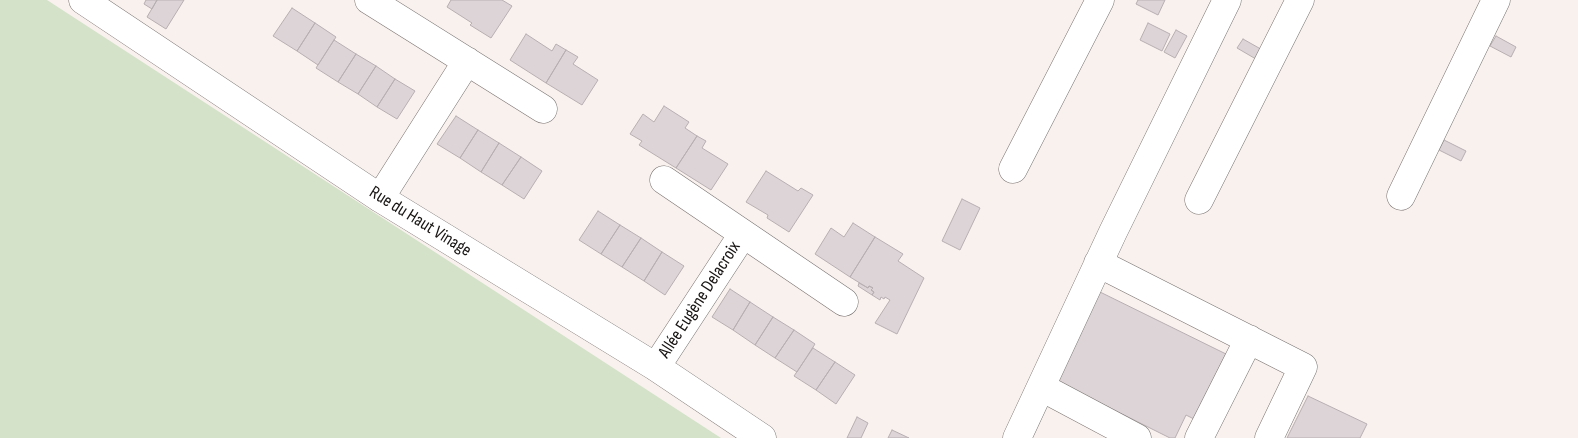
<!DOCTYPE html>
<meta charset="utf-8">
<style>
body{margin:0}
canvas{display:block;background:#f9f1ee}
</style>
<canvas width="1578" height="438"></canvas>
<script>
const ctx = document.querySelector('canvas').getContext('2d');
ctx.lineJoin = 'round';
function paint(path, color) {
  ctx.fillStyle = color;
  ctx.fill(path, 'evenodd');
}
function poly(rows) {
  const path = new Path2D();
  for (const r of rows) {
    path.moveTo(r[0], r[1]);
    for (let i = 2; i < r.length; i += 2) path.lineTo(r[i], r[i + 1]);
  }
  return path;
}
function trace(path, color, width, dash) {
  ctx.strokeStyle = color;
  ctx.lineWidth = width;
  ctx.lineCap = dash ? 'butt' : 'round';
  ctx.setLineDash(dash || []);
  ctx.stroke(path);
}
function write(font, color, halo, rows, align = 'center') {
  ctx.font = font + ' "Sofia Sans Condensed",sans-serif';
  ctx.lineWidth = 4.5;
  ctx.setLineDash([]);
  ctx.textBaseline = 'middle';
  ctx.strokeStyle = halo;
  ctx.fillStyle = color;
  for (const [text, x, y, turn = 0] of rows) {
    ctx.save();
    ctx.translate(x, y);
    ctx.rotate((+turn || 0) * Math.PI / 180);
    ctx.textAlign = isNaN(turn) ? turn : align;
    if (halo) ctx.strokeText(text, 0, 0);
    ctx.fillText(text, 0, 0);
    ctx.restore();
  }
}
const green = poly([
 [0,0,47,0,721,438,0,438]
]);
const building = poly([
 [146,0,157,0,152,9,144,4,146,0],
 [157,0,184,0,166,29,147,17,157,0],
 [451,0,502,0,512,6,491,38,470,25,472,23,447,7,451,0],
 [1138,0,1165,0,1158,15,1136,4,1138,0],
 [292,8,315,23,297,51,273,36,292,8],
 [315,23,336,37,318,65,297,51,315,23],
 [1148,23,1170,34,1162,51,1140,40,1148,23],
 [1176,30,1187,36,1175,58,1164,52,1176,30],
 [526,34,552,51,556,44,566,50,546,83,510,60,526,34],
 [1496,36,1516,47,1511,57,1490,46,1496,36],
 [1243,39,1266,52,1261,62,1237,48,1243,39],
 [334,40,356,54,338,82,316,68,334,40],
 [566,50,578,57,573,64,598,80,582,105,546,83,566,50],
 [356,54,376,66,358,94,338,82,356,54],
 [376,66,395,79,377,107,358,94,376,66],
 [395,79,415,91,397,119,377,107,395,79],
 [664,106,689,122,685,128,697,136,676,168,639,145,642,141,630,134,643,114,654,122,664,106],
 [456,116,478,130,460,158,437,144,456,116],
 [478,130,499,143,481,172,460,158,478,130],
 [697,136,706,141,702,148,728,164,711,190,676,168,697,136],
 [1444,140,1466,151,1461,161,1439,150,1444,140],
 [499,143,521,157,502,185,481,172,499,143],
 [521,157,542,171,524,199,502,185,521,157],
 [766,171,798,191,801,188,813,195,789,232,767,218,768,215,746,202,766,171],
 [962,199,980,208,960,250,942,241,962,199],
 [598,211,620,225,601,254,579,240,598,211],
 [853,223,875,237,850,277,815,254,831,228,844,237,853,223],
 [620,225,641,238,622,267,601,254,620,225],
 [875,237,903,254,898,261,924,278,897,334,875,323,890,300,885,297,884,299,881,297,880,300,872,295,874,292,871,290,873,288,869,286,868,288,850,277,875,237],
 [641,238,662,252,644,281,622,267,641,238],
 [662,252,684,266,665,295,644,281,662,252],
 [859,283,868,288,869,286,873,288,871,290,874,292,872,295,858,286,859,283],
 [730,289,750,302,733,330,712,317,730,289],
 [1100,292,1226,354,1194,419,1186,415,1175,438,1170,438,1056,381,1100,292],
 [750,302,773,317,755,345,733,330,750,302],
 [773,317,794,330,775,358,755,345,773,317],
 [794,330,815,344,797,372,775,358,794,330],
 [813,348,835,362,816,390,794,376,813,348],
 [835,362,855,375,836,404,816,390,835,362],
 [1308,396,1367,424,1360,438,1287,438,1308,396],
 [857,417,868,423,861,438,847,438,857,417],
 [892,430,909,438,888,438,892,430]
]);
const minor = poly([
 [83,0,380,198,656,367,762,438],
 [369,0,543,109],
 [1013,169,1100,0],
 [664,180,844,302],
 [1401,196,1496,0],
 [380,198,467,61],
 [1199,200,1300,0],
 [1098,263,1303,367,1269,438],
 [656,367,743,234],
 [1041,387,1137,438],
 [1017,438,1113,232,1227,0],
 [1199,438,1249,339]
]);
const streetNames = [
 ["Rue du Haut Vinage",420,222,32],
 ["Allée Eugène Delacroix",700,300,-57]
];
paint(green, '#d4e2c9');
paint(building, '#dcd4d6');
trace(building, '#b7afb2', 1);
trace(minor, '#78716f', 29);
trace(minor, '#fff', 28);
write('18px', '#171413', '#fff', streetNames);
</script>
